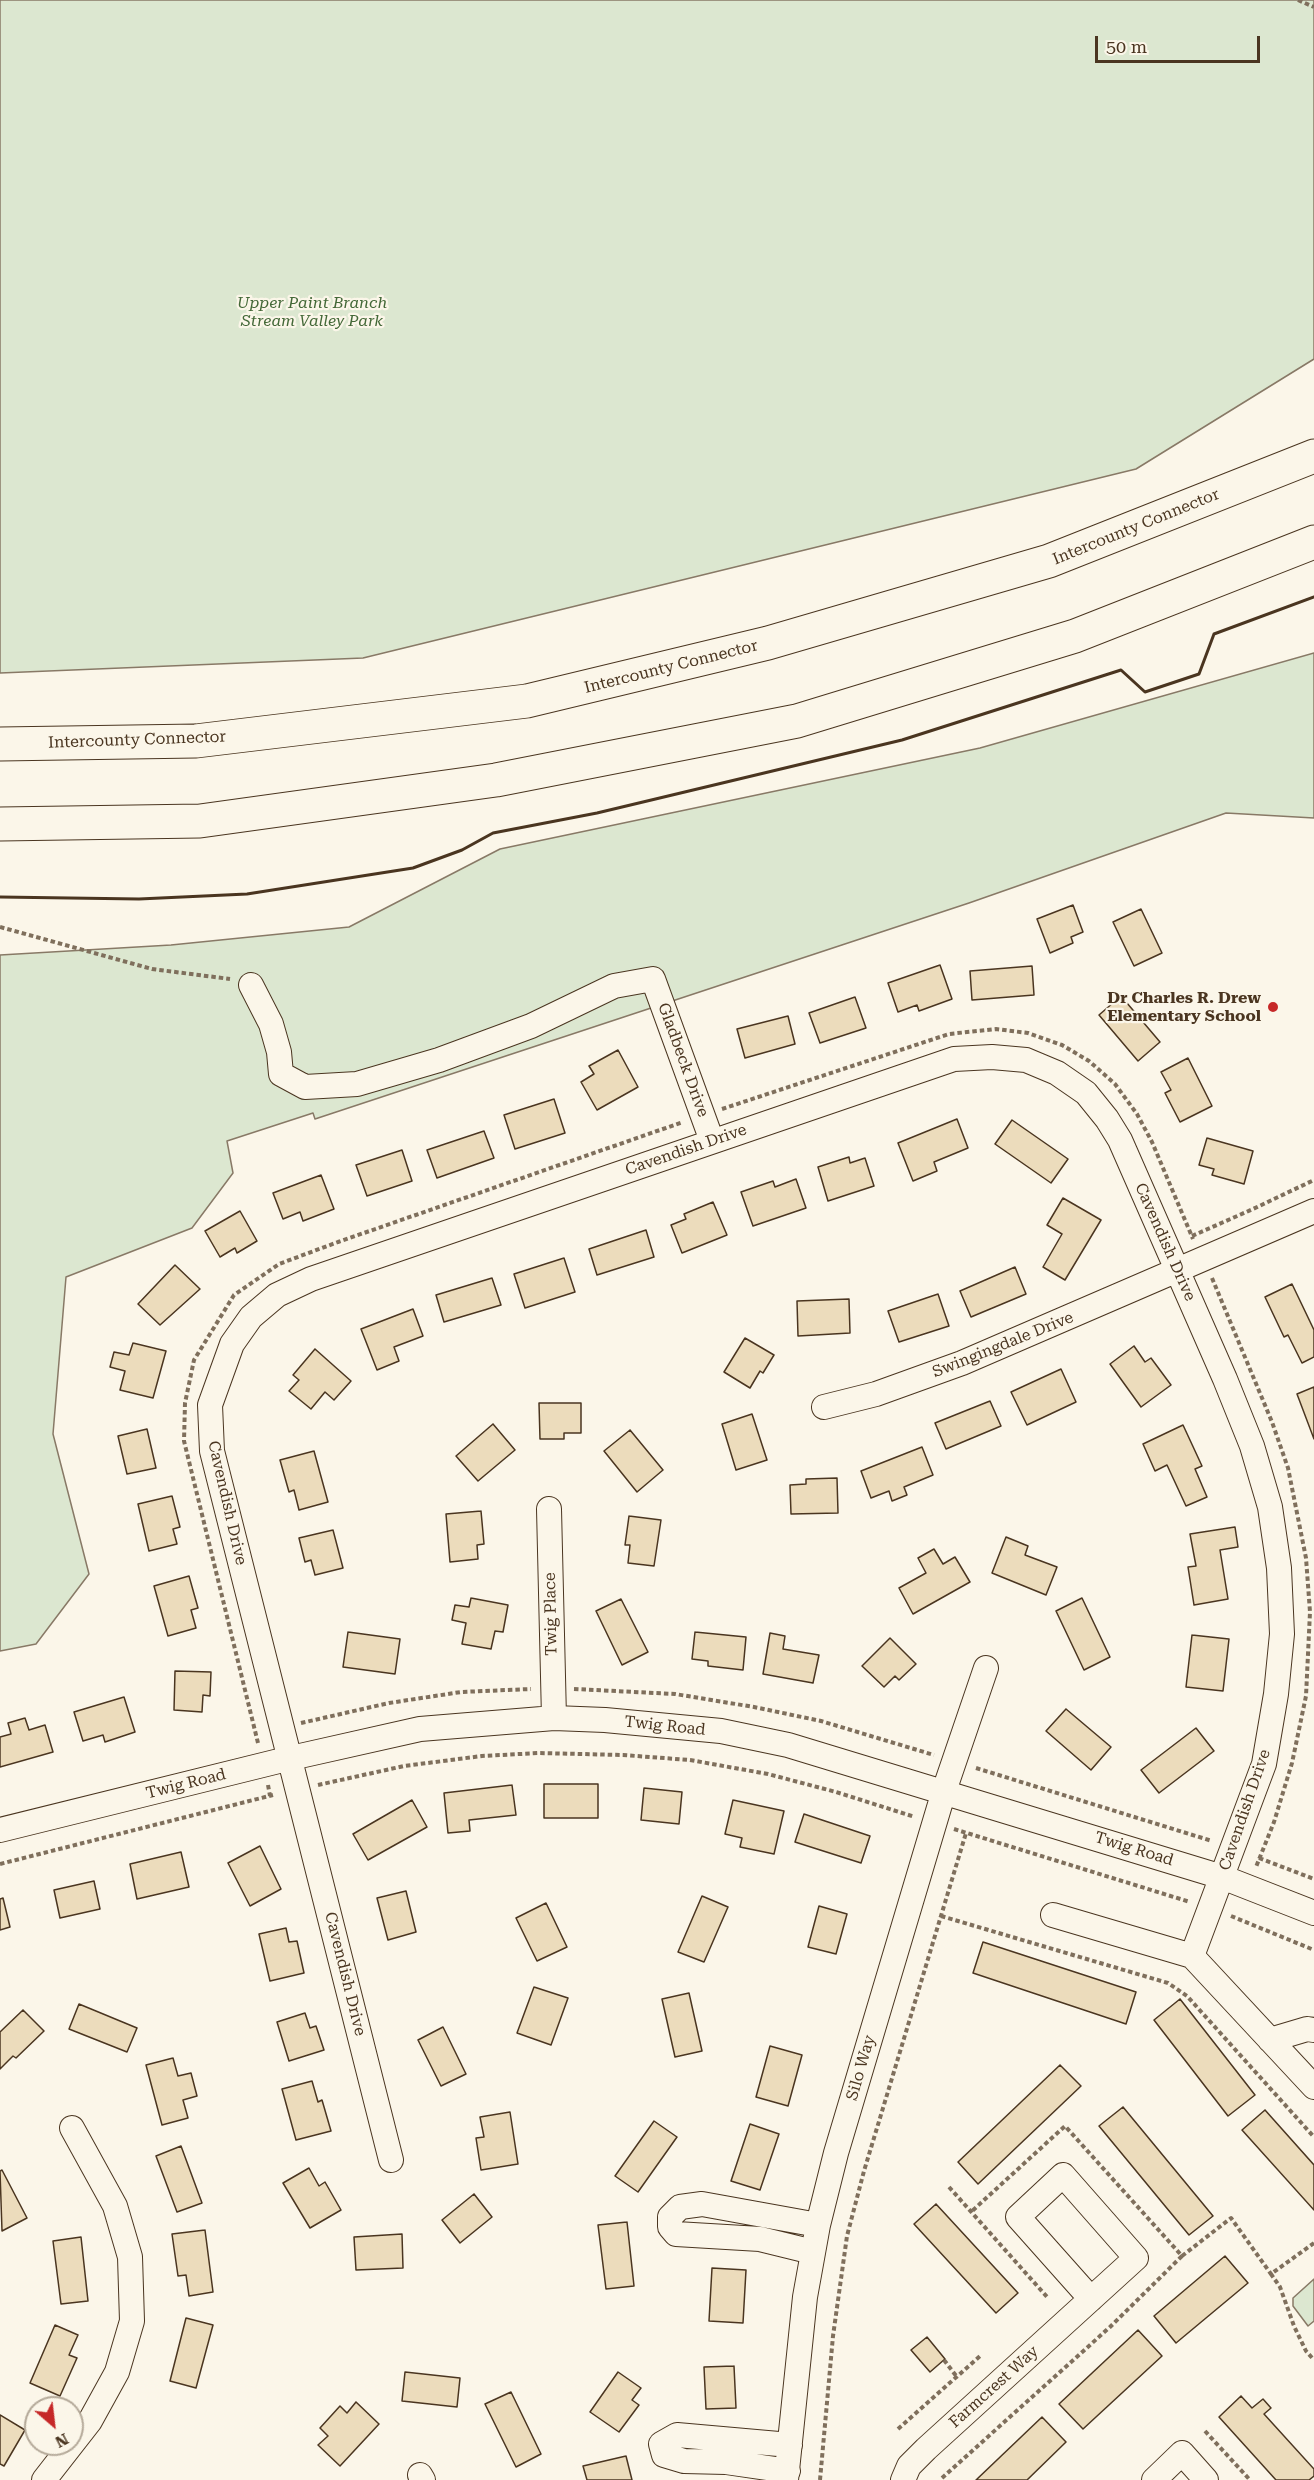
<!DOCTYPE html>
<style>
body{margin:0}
#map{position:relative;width:1314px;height:2480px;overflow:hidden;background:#fbf6e9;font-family:"Roboto Serif",serif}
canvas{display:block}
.north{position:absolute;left:24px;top:2396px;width:60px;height:60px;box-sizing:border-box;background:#fbf6e9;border:2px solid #b4a999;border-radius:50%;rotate:152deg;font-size:16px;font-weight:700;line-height:24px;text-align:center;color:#4a3520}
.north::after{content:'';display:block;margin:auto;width:21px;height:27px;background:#c62828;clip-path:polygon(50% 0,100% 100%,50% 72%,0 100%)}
.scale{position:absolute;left:1095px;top:36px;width:165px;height:27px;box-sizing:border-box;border:3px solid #4a3520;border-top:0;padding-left:8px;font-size:18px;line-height:21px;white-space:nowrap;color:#4a3520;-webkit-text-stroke:4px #fbf6e9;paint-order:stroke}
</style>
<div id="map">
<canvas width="1314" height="2480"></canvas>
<div class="north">N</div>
<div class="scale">50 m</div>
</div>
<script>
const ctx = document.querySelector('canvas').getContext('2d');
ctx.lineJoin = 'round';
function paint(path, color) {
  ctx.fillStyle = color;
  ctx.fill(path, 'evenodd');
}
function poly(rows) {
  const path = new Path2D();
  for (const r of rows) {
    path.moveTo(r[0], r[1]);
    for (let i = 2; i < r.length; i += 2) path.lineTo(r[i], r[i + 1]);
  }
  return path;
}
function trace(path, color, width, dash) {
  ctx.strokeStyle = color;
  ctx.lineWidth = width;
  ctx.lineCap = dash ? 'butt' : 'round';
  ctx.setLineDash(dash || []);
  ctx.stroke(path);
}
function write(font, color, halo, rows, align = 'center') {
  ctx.font = font + ' "Roboto Serif",serif';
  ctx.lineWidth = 4.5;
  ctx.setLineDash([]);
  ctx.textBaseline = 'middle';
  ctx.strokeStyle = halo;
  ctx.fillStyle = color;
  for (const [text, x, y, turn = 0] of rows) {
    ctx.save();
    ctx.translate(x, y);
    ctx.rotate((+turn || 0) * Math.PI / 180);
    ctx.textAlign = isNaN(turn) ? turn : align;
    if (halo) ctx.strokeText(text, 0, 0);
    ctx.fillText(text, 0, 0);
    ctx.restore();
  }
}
const green = poly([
 [0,0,1314,0,1314,359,1136,469,363,658,0,673,0,0],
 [1314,653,1314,818,1226,813,969,903,315,1119,313,1113,227,1141,233,1173,192,1228,66,1277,53,1434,89,1574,36,1644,0,1651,0,955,171,945,349,927,500,849,980,748,1314,653],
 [1314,2279,1314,2321,1308,2326,1293,2306,1293,2298,1314,2279]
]);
const building = poly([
 [1073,905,1083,932,1071,937,1073,943,1050,953,1037,919,1073,905],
 [1141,909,1162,953,1134,966,1113,922,1141,909],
 [940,965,952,999,919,1011,917,1005,898,1012,888,983,940,965],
 [1032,966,1034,995,972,1000,970,971,1032,966],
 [1121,996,1160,1042,1138,1061,1099,1015,1121,996],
 [855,997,866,1028,820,1043,809,1013,855,997],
 [788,1016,795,1044,745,1058,737,1029,788,1016],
 [618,1050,638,1087,597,1110,581,1082,594,1074,589,1066,618,1050],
 [1188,1058,1212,1106,1180,1122,1165,1093,1171,1090,1161,1072,1188,1058],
 [554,1099,565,1133,515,1149,504,1115,554,1099],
 [957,1119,968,1148,934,1162,937,1171,913,1181,898,1143,957,1119],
 [1012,1120,1068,1159,1051,1183,995,1144,1012,1120],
 [484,1131,494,1158,437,1178,427,1150,484,1131],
 [1207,1138,1253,1151,1244,1184,1212,1175,1214,1169,1199,1165,1207,1138],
 [402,1150,412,1181,367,1196,356,1165,402,1150],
 [849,1157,850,1163,865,1158,874,1186,828,1201,818,1167,849,1157],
 [321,1175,334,1209,303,1221,300,1212,283,1219,273,1193,321,1175],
 [796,1179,806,1208,753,1226,741,1192,773,1181,775,1187,796,1179],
 [1063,1198,1101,1220,1065,1280,1043,1267,1062,1234,1047,1225,1063,1198],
 [713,1202,727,1235,682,1253,671,1225,686,1219,684,1214,713,1202],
 [240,1211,257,1241,237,1253,235,1248,220,1257,205,1231,240,1211],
 [646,1230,654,1257,597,1275,589,1249,646,1230],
 [564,1258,575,1292,525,1308,514,1274,564,1258],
 [175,1265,200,1289,160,1325,138,1304,175,1265],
 [1015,1267,1026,1294,971,1317,960,1291,1015,1267],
 [492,1278,501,1305,444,1322,436,1295,492,1278],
 [1292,1284,1314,1330,1314,1357,1302,1363,1288,1335,1284,1337,1265,1297,1292,1284],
 [938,1294,949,1326,899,1342,888,1311,938,1294],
 [849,1299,850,1333,798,1336,797,1301,849,1299],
 [413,1309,423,1336,394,1347,399,1361,377,1370,361,1329,413,1309],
 [745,1338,774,1355,763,1373,760,1371,750,1388,724,1372,745,1338],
 [133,1343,166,1351,153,1398,120,1390,125,1371,110,1367,114,1352,129,1355,133,1343],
 [1134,1346,1145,1362,1151,1358,1171,1385,1141,1407,1110,1364,1134,1346],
 [315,1349,351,1381,334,1400,325,1392,311,1409,289,1391,299,1380,293,1375,315,1349],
 [1061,1369,1076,1402,1027,1425,1011,1392,1061,1369],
 [1314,1387,1314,1439,1297,1394,1314,1387],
 [990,1401,1001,1426,946,1449,935,1423,990,1401],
 [539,1403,581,1403,581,1433,564,1433,564,1439,540,1439,539,1403],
 [752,1414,767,1460,736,1470,722,1424,752,1414],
 [493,1424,515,1450,478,1481,456,1456,493,1424],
 [1183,1425,1202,1466,1195,1469,1207,1497,1186,1506,1167,1465,1155,1471,1143,1444,1183,1425],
 [147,1429,156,1468,127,1474,118,1436,147,1429],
 [630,1430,663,1470,637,1492,604,1451,630,1430],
 [922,1447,933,1475,904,1487,907,1495,892,1501,889,1491,871,1498,861,1471,922,1447],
 [314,1451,328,1502,299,1510,294,1490,289,1492,280,1460,314,1451],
 [837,1478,838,1513,791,1514,790,1485,806,1484,806,1479,837,1478],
 [172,1496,180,1527,173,1529,177,1544,149,1551,138,1504,172,1496],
 [481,1511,484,1544,477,1545,478,1559,450,1562,446,1514,481,1511],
 [629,1516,661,1520,654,1566,628,1563,630,1545,625,1545,629,1516],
 [1235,1527,1238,1547,1220,1550,1228,1599,1194,1605,1188,1567,1196,1566,1190,1534,1235,1527],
 [333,1530,343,1568,315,1575,311,1560,305,1562,299,1538,333,1530],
 [1006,1537,1028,1546,1025,1555,1057,1567,1046,1595,992,1573,1006,1537],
 [934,1549,943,1564,955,1557,970,1582,913,1614,899,1588,926,1573,918,1558,934,1549],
 [189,1576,198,1608,191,1610,196,1628,168,1636,154,1586,189,1576],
 [471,1598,508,1605,503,1632,495,1631,491,1649,462,1644,466,1623,452,1620,455,1605,469,1607,471,1598],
 [1082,1598,1110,1657,1084,1670,1056,1611,1082,1598],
 [621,1599,648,1652,622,1665,596,1611,621,1599],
 [348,1632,400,1639,395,1674,343,1667,348,1632],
 [695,1632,746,1637,743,1670,708,1666,708,1661,692,1659,695,1632],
 [770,1633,785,1636,783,1649,819,1655,813,1683,763,1674,770,1633],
 [1192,1635,1229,1639,1223,1691,1186,1687,1192,1635],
 [890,1638,916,1664,899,1680,895,1676,884,1687,862,1666,890,1638],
 [175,1671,211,1672,210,1696,203,1695,202,1712,174,1710,175,1671],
 [124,1697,135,1732,105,1742,103,1735,83,1741,74,1712,124,1697],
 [1066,1709,1111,1747,1091,1770,1046,1731,1066,1709],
 [25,1718,29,1730,45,1725,53,1752,0,1767,0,1737,11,1734,8,1723,25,1718],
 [1196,1728,1214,1751,1159,1793,1141,1770,1196,1728],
 [544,1784,598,1784,598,1818,544,1818,544,1784],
 [512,1785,516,1815,469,1820,470,1831,448,1833,444,1793,512,1785],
 [644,1788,682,1792,679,1824,641,1820,644,1788],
 [412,1800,427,1827,368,1860,353,1834,412,1800],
 [733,1800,784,1811,774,1854,740,1847,742,1838,725,1834,733,1800],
 [804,1814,870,1836,861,1863,795,1842,804,1814],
 [260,1846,281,1889,250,1906,228,1863,260,1846],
 [181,1852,189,1887,137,1899,130,1864,181,1852],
 [94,1881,100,1909,60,1918,54,1890,94,1881],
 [406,1891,416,1932,388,1940,377,1898,406,1891],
 [702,1896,728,1907,704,1962,678,1952,702,1896],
 [3,1898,10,1927,0,1930,0,1899,3,1898],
 [546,1903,567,1947,537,1961,516,1918,546,1903],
 [819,1906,847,1914,836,1954,808,1947,819,1906],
 [286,1928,289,1942,297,1941,304,1973,270,1981,259,1934,286,1928],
 [983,1942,1136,1992,1126,2024,973,1973,983,1942],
 [534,1987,568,1998,551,2045,517,2033,534,1987],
 [689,1993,702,2051,675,2057,662,1999,689,1993],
 [1180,1999,1255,2095,1228,2116,1154,2020,1180,1999],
 [79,2004,137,2028,127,2052,69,2029,79,2004],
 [23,2010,44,2031,16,2058,13,2056,0,2069,0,2032,23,2010],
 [305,2013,310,2028,316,2026,324,2050,289,2061,277,2022,305,2013],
 [443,2027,466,2074,441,2086,418,2040,443,2027],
 [770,2046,802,2055,788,2106,756,2097,770,2046],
 [173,2058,178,2076,191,2073,197,2096,183,2100,188,2118,162,2125,146,2065,173,2058],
 [1060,2065,1081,2086,978,2184,958,2162,1060,2065],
 [312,2081,318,2102,322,2100,331,2131,296,2140,282,2089,312,2081],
 [1123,2107,1213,2216,1189,2235,1099,2126,1123,2107],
 [1265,2110,1314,2165,1314,2210,1242,2130,1265,2110],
 [510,2112,518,2164,481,2170,476,2138,484,2137,480,2117,510,2112],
 [654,2121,677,2137,638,2192,615,2176,654,2121],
 [750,2124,779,2134,760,2190,731,2181,750,2124],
 [181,2146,202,2203,177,2212,156,2156,181,2146],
 [309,2168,319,2186,325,2182,341,2210,310,2228,283,2183,309,2168],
 [2,2170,27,2218,2,2231,0,2171,2,2170],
 [474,2194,492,2217,460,2243,442,2220,474,2194],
 [936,2204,1018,2293,996,2313,914,2224,936,2204],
 [627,2222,634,2286,606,2289,598,2225,627,2222],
 [205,2230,213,2292,189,2296,186,2275,178,2276,172,2234,205,2230],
 [402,2234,403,2268,356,2270,354,2237,402,2234],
 [81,2237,88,2301,61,2304,53,2241,81,2237],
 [1225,2256,1248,2283,1176,2343,1154,2316,1225,2256],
 [712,2268,746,2270,743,2323,709,2321,712,2268],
 [186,2318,213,2325,196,2388,170,2381,186,2318],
 [55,2325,78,2335,69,2355,77,2358,60,2396,30,2383,55,2325],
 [1138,2330,1162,2356,1083,2429,1059,2404,1138,2330],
 [927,2337,945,2359,930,2372,911,2350,927,2337],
 [734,2366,736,2408,706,2409,704,2367,734,2366],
 [405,2372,460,2378,457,2407,402,2401,405,2372],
 [618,2372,641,2388,632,2400,639,2405,619,2432,590,2412,618,2372],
 [511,2392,541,2454,516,2467,485,2404,511,2392],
 [1241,2396,1252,2408,1263,2399,1271,2408,1264,2414,1314,2469,1314,2476,1309,2480,1276,2480,1219,2417,1241,2396],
 [356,2402,379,2424,340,2466,318,2445,328,2436,320,2428,340,2406,347,2413,356,2402],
 [0,2415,25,2430,4,2466,0,2464,0,2415],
 [1042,2417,1066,2442,1027,2480,976,2480,1042,2417],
 [626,2456,632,2480,587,2480,583,2466,626,2456]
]);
const path = poly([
 [1298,0,1314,7],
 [0,927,152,969,230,979],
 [722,1109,949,1034,996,1029,1028,1033,1062,1045,1089,1061,1115,1084,1137,1114,1152,1142,1193,1239],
 [1192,1236,1253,1209,1314,1180],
 [1212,1278,1272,1422,1288,1468,1306,1558,1310,1612,1306,1696,1292,1763,1274,1822,1256,1867],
 [574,1689,675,1694,754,1707,821,1721,934,1755],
 [301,1723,389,1703,461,1692,531,1689],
 [258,1743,184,1441,185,1403,194,1360,234,1295,279,1264,338,1242,683,1122],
 [976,1768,1212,1841],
 [268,1785,270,1796],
 [318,1785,404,1766,482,1756,539,1753,623,1755,690,1760,768,1774,836,1792,915,1817],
 [954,1829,1190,1902],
 [1259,1858,1314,1879],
 [0,1864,273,1795],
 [941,1916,1168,1983,1187,1996,1314,2137],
 [1231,1916,1314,1950],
 [949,2187,1048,2298],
 [1314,2243,1271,2274,1280,2287,1294,2326,1306,2351,1314,2360],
 [1182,2256,1231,2218,1271,2274],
 [944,2360,957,2377],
 [898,2429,980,2356],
 [1205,2431,1250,2480],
 [942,2478,1110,2327,1182,2256,1065,2126,971,2212],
 [820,2480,833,2336,847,2236,864,2171,966,1833]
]);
const minor = poly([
 [251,985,271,1024,279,1052,281,1074,305,1087,357,1084,439,1060,531,1026,614,986,653,979,712,1141],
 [824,1407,876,1394,962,1363,1314,1211],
 [549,1509,554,1718],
 [0,1830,291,1758,420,1729,554,1718,605,1720,721,1731,788,1745,1222,1877,1314,1913],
 [1053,1915,1192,1956,1314,2087],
 [1270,2040,1307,2029,1314,2030],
 [391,2160,212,1451,210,1405,232,1344,251,1317,277,1295,311,1279,954,1059,992,1057,1026,1060,1057,1073,1086,1093,1107,1119,1120,1140,1225,1379,1252,1446,1270,1507,1279,1568,1282,1634,1276,1694,1264,1764,1192,1956],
 [813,2252,760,2239,676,2234,670,2227,670,2217,680,2207,702,2204,818,2225],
 [788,2471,726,2462,684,2461,664,2455,661,2444,677,2435,790,2445],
 [420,2475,423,2480],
 [44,2480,90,2421,117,2372,132,2321,130,2257,115,2206,72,2128],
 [786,2480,805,2297,818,2225,836,2153,944,1791,986,1668],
 [903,2480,909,2466,926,2449,1136,2258,1063,2175,1018,2217,1091,2299],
 [1154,2480,1182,2453,1206,2480]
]);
const highway = poly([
 [0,744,196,741,527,701,768,643,1049,561,1314,456],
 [0,824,200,821,496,780,797,721,1075,636,1314,542]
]);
const wall = poly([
 [0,897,139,899,247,894,413,868,462,850,493,833,597,813,902,740,1121,670,1145,692,1199,674,1214,634,1314,597]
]);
const markers = [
 [1273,1007,6,"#c62828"]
];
const parkNames = [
 ["Upper Paint Branch",312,303],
 ["Stream Valley Park",312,321]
];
const streetNames = [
 ["Intercounty Connector",1136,527,-22],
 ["Intercounty Connector",671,667,-14],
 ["Intercounty Connector",137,740,-2],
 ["Gladbeck Drive",683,1060,70],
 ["Cavendish Drive",686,1150,-19],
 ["Cavendish Drive",1165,1242,66],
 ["Swingingdale Drive",1003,1345,-22],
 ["Cavendish Drive",227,1503,77],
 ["Twig Place",551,1614,-91],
 ["Twig Road",665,1726,6],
 ["Twig Road",186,1784,-14],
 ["Cavendish Drive",1245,1810,-71],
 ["Twig Road",1134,1849,17],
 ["Cavendish Drive",345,1974,76],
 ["Silo Way",861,2068,-74],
 ["Farmcrest Way",994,2387,-42]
];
const poiNames = [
 ["Dr Charles R. Drew",1261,998],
 ["Elementary School",1261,1016]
];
paint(green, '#dce7d0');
trace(green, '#887966', 1.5);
paint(building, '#ecdcbc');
trace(building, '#4a3520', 1.5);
trace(minor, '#4a3520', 26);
trace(highway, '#4a3520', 35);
trace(path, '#7f6f5c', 4, [4.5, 3]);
trace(minor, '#fbf6e9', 24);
trace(highway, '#fbf6e9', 33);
trace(wall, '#4a3520', 3);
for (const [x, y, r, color] of markers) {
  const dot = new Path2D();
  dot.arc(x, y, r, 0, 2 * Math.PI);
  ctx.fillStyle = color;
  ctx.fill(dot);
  trace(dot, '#fbf6e9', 2);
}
write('italic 16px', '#436837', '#fbf6e9', parkNames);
write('16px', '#4a3520', '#fbf6e9', streetNames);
write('bold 16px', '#4a3520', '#fbf6e9', poiNames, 'right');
</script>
